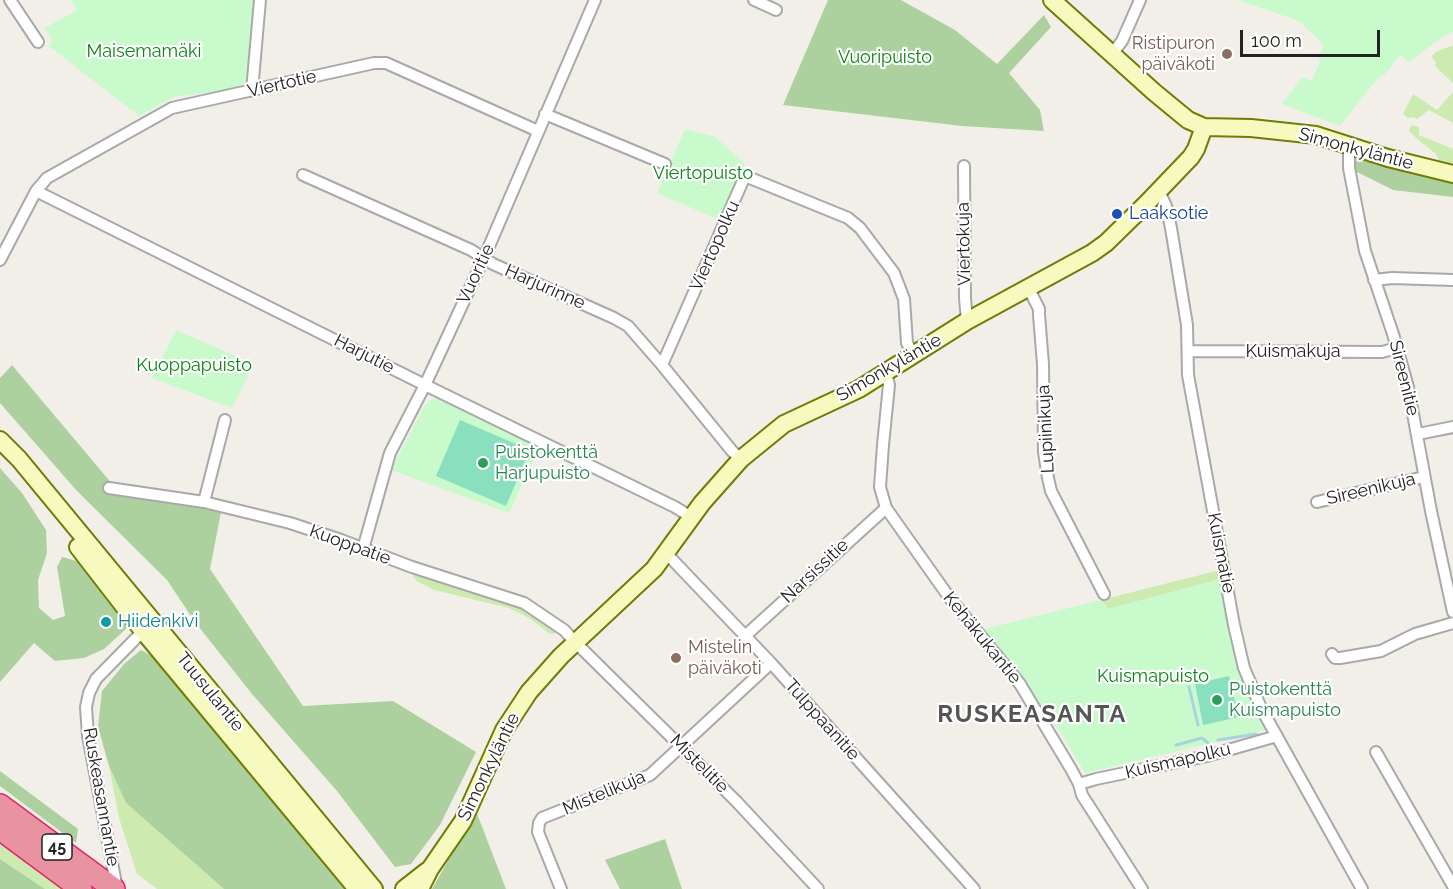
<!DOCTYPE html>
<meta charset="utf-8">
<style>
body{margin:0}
#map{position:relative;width:1453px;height:889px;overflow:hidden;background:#f2efe9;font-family:Raleway,sans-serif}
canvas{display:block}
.scale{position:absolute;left:1240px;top:30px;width:140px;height:27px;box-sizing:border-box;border:3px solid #222;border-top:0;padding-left:8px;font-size:18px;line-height:21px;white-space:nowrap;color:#222;-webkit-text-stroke:4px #fff;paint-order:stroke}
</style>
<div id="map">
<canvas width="1453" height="889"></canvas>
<div class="scale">100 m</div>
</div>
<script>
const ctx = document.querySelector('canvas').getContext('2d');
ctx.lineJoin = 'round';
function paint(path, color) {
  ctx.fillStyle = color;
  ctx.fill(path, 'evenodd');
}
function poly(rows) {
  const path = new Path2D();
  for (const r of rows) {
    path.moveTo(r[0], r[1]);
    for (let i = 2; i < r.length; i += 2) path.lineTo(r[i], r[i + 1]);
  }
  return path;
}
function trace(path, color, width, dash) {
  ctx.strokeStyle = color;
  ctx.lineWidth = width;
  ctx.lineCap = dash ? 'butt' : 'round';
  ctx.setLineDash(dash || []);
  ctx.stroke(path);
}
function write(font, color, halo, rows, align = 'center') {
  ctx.font = font + ' Raleway,sans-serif';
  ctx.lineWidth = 4.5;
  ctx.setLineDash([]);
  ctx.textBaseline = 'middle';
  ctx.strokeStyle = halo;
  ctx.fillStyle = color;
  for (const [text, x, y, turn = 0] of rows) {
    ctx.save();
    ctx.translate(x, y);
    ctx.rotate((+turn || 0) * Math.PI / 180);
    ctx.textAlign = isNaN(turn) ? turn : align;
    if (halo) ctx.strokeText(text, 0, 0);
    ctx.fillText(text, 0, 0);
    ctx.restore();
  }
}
const grass = poly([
 [1453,45,1453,83,1435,66,1436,62,1431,57,1436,52],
 [1453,92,1453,123,1429,110,1417,119,1413,117,1408,118,1403,114,1413,94,1437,110],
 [1411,125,1419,127,1419,135,1453,149,1453,168,1441,164,1436,154,1416,138,1409,131],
 [1220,570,1221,579,1108,609,1101,600],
 [415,574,518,606,557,631,554,634,549,633,529,618,509,608,434,590,417,581,413,577],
 [109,766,126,803,224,889,157,889,137,874,119,818],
 [0,840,67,889,45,889,0,859]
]);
const forest = poly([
 [828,0,901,0,955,30,997,64,1044,15,1051,27,1009,73,1040,110,1044,131,962,126,783,105],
 [1356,153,1453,177,1453,197,1393,190,1355,171,1354,157],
 [12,365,119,492,221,512,210,569,303,706,393,701,476,752,440,825,411,864,395,867,337,791,252,694,195,622,167,580,77,491,0,403,0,378],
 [0,468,22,493,46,530,47,553,38,580,39,608,53,620,65,616,57,567,62,557,77,561,123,609,127,628,104,649,84,658,55,661,34,643,0,682],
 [141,650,161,661,347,889,224,889,126,803,109,766,98,727,102,691,124,664],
 [0,771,78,829,76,843,0,786],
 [476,811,506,889,432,889],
 [665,839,682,889,620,889,605,860],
 [0,859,45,889,0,889]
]);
const park = poly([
 [71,0,255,0,247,87,174,97,139,116,49,46,52,40,45,28,77,10],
 [1238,0,1453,0,1453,32,1442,37,1409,62,1400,55,1384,75,1378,78,1340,126,1282,104,1302,77,1312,81,1321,59,1318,58,1324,45,1299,21],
 [685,129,715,137,745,164,720,220,657,193],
 [176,330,254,364,232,408,152,378],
 [438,398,539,447,509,513,391,470,424,407,432,399],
 [1221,579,1240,673,1266,730,1085,773,1062,735,981,630,1101,600,1108,609]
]);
const pitch = poly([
 [460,420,530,450,506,506,436,476],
 [1229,676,1239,717,1203,725,1195,684]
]);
const stream = poly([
 [1189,687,1198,725],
 [1218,740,1256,734],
 [1176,745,1202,738,1208,743]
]);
const street = poly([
 [10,0,38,42],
 [754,0,776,10],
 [1112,54,1122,41,1140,0],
 [252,91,260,0],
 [545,114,665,164],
 [1352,146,1349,155,1349,168,1365,251,1393,334,1408,387,1431,511,1453,612],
 [964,166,965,298,967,321],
 [303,175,471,250,493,264,614,318,628,326,662,365,732,451,741,459],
 [36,191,425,385,675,507,691,517],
 [1159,191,1166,206,1171,228,1187,325,1188,375,1234,625,1244,668,1261,708,1362,889],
 [0,260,36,191,47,178,172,108,374,63,386,63,538,131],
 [1374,280,1392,278,1453,280],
 [1029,289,1039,309,1039,315,1043,364,1044,452,1048,478,1051,491,1104,594],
 [1188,351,1382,352,1397,348],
 [662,365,745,176,848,218,860,228,894,273,904,299,907,343,914,356],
 [886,373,889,385,883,445,880,487,886,508,949,597,1020,684,1071,769,1079,784,1082,795,1142,889],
 [1418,434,1453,427],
 [109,488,204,502,290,523,341,540,412,567,524,603,564,630,576,643,736,801,818,889],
 [204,502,225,420],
 [1317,502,1424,477],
 [363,549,390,453,425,385,484,258,595,0],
 [666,553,771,663,974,889],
 [745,636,886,508],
 [1332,654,1335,658,1340,658,1381,651,1415,634,1453,623],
 [1376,752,1453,886],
 [1079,784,1096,779,1207,756,1277,736],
 [117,889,88,736,86,707,89,693,96,679,147,627],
 [561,889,538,832,539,823,542,818,650,775,771,663]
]);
const secondary = poly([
 [1052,0,1154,92,1188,120,1204,127,1251,128,1316,135,1388,158,1453,174],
 [0,440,19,459,374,889],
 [78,547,143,631,357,889],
 [404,889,427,871],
 [420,889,430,869,463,821,504,730,529,692,561,656,654,569,702,503,741,459,784,424,859,389,967,321,1092,253,1106,243,1146,204,1191,157,1196,149,1204,127]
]);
const highway = poly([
 [0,805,114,889],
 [0,829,81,889]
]);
const markers = [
 [1227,54,6,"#8d6e63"],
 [1117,214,6,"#1a4fb4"],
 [483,463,6,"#2e9e5b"],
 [106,622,6,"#0f9aa8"],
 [676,658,6,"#8d6e63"],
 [1217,700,6,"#2e9e5b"]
];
const shields = [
 [57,847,30]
];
const shieldNames = [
 ["45",57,847]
];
const educationNames = [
 ["Ristipuron",1215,44],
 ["päiväkoti",1215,65],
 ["Mistelin",688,648,"left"],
 ["päiväkoti",688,669,"left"]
];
const parkNames = [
 ["Maisemamäki",144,52],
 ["Vuoripuisto",885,58],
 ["Viertopuisto",703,174],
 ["Kuoppapuisto",194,366],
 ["Kuismapuisto",1153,677]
];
const streetNames = [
 ["Viertotie",282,84,-13],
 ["Simonkyläntie",1356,149,15],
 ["Viertokuja",964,244,-91],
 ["Viertopolku",715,246,-66],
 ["Vuoritie",476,274,-65],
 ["Harjurinne",545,287,24],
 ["Kuismakuja",1293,352],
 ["Harjutie",364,354,27],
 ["Simonkyläntie",889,368,-30],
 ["Sireenitie",1404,378,76],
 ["Lupiinikuja",1046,429,-93],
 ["Sireenikuja",1371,489,-13],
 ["Kuoppatie",350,545,20],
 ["Kuismatie",1221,553,79],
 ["Narsissitie",815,571,-43],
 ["Kehäkukantie",982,638,51],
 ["Tuusulantie",210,692,51],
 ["Tulppaanitie",822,720,48],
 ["Kuismapolku",1178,761,-13],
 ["Mistelitie",699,764,45],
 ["Simonkyläntie",489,767,-64],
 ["Mistelikuja",604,793,-23],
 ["Ruskeasannantie",101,797,80]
];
const transitNames = [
 ["Laaksotie",1129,214]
];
const leisureNames = [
 ["Puistokenttä",495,453],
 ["Harjupuisto",495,474],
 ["Puistokenttä",1229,690],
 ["Kuismapuisto",1229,711]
];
const cultureNames = [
 ["Hiidenkivi",118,622]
];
const districtNames = [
 ["RUSKEASANTA",1032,715]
];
paint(grass, '#cdebb0');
paint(forest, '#add19e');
paint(park, '#c8facc');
paint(pitch, '#88e0be');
trace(stream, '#aad3df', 3);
trace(street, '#a9a9a9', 14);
trace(secondary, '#707d05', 20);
trace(highway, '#dc2a67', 24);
trace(street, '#fff', 10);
trace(secondary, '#f7fabf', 16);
trace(highway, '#e892a2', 21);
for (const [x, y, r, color] of markers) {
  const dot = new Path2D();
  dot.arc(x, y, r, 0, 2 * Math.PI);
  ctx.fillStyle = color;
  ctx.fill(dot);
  trace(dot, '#fff', 2);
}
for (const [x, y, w] of shields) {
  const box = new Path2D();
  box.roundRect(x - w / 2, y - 13, w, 26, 4.5);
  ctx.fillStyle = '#fff';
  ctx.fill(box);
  trace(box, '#222', 1.5);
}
write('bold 16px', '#222', null, shieldNames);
write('18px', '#785e54', '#fff', educationNames, 'right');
write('18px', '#0c8416', '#fff', parkNames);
write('18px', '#222', '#fff', streetNames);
write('18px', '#164399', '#fff', transitNames, 'left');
write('18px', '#27864d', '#fff', leisureNames, 'left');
write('18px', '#0d838f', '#fff', cultureNames, 'left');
ctx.letterSpacing = '1.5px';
write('bold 24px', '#555', '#fff', districtNames);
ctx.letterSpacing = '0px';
</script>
